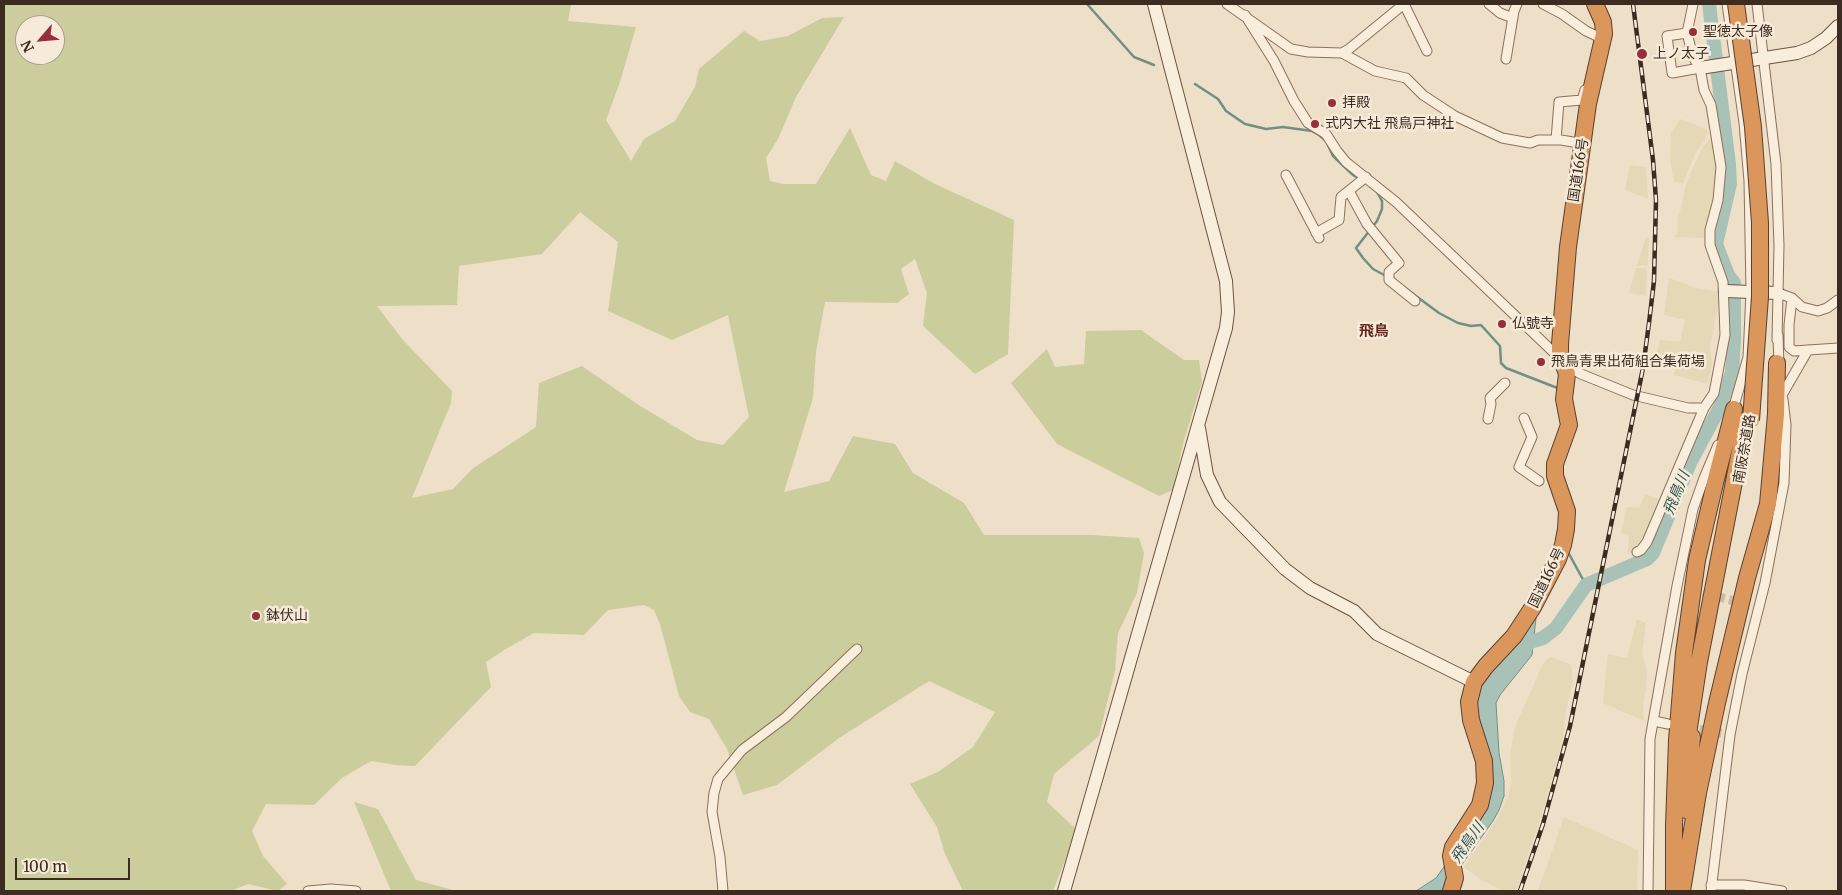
<!DOCTYPE html>
<meta charset="utf-8">
<style>
body{margin:0}
#map{position:relative;width:1842px;height:895px;overflow:hidden;background:#eedfc8;font-family:Merriweather,serif}
canvas{display:block}
.frame{position:absolute;inset:0;border:5px solid #3b2b20;pointer-events:none}
.north{position:absolute;left:15px;top:15px;width:50px;height:50px;box-sizing:border-box;background:#f6ead8;border:1px solid #ab9e8e;border-radius:50%;rotate:243deg;font-size:14px;font-weight:700;line-height:20px;text-align:center;color:#3b2b20}
.north::after{content:'';display:block;margin:auto;width:18px;height:22px;background:#992e39;clip-path:polygon(50% 0,100% 100%,50% 72%,0 100%)}
.scale{position:absolute;left:15px;top:858px;width:115px;height:22px;box-sizing:border-box;border:2px solid #3b2b20;border-top:0;padding-left:6px;font-size:15px;line-height:18px;white-space:nowrap;color:#3b2b20;-webkit-text-stroke:4px #f6ead8;paint-order:stroke}
</style>
<div id="map">
<canvas width="1842" height="895"></canvas>
<div class="frame"></div>
<div class="north">N</div>
<div class="scale">100 m</div>
</div>
<script>
const ctx = document.querySelector('canvas').getContext('2d');
ctx.lineJoin = 'round';
function paint(path, color) {
  ctx.fillStyle = color;
  ctx.fill(path, 'evenodd');
}
function poly(rows) {
  const path = new Path2D();
  for (const r of rows) {
    path.moveTo(r[0], r[1]);
    for (let i = 2; i < r.length; i += 2) path.lineTo(r[i], r[i + 1]);
  }
  return path;
}
function trace(path, color, width, dash) {
  ctx.strokeStyle = color;
  ctx.lineWidth = width;
  ctx.lineCap = dash ? 'butt' : 'round';
  ctx.setLineDash(dash || []);
  ctx.stroke(path);
}
function write(font, color, halo, rows, align = 'center') {
  ctx.font = font + ' Merriweather,"Noto Sans JP",serif';
  ctx.lineWidth = 5;
  ctx.setLineDash([]);
  ctx.textBaseline = 'middle';
  ctx.strokeStyle = halo;
  ctx.fillStyle = color;
  for (const [text, x, y, turn = 0] of rows) {
    ctx.save();
    ctx.translate(x, y);
    ctx.rotate((+turn || 0) * Math.PI / 180);
    ctx.textAlign = isNaN(turn) ? turn : align;
    if (halo) ctx.strokeText(text, 0, 0);
    ctx.fillText(text, 0, 0);
    ctx.restore();
  }
}
const farmland = poly([
 [1680,119,1706,129,1708,132,1705,140,1695,154,1683,183,1674,182,1670,159,1671,134],
 [1713,136,1719,172,1706,238,1674,237,1678,232,1678,215,1680,212,1686,184,1702,148],
 [1630,165,1646,167,1648,199,1625,190],
 [1646,237,1649,238,1648,265,1637,266],
 [1636,268,1645,268,1647,271,1646,296,1629,293],
 [1669,278,1696,288,1721,292,1710,347,1712,365,1708,384,1674,375,1677,362,1656,356,1660,340,1680,342,1685,320,1664,315],
 [1645,494,1662,500,1640,549,1628,554,1629,535,1621,533,1627,507,1639,508],
 [1637,619,1646,623,1642,652,1647,671,1646,690,1643,705,1644,721,1603,703,1608,654,1627,658],
 [1550,657,1570,664,1572,672,1573,682,1566,711,1563,738,1545,804,1516,891,1503,891,1480,879,1464,867,1492,827,1508,798,1511,783,1510,754,1515,727,1543,664],
 [1564,817,1638,850,1637,891,1537,891,1546,869]
]);
const green = poly([
 [4,4,571,4,568,21,636,27,620,82,606,120,631,161,644,139,675,121,695,87,699,69,744,31,760,41,788,36,822,18,844,17,796,97,778,139,766,158,770,181,784,184,816,184,850,128,871,175,886,181,895,161,935,184,1014,220,1008,354,975,374,923,326,927,293,915,259,901,269,909,294,897,303,825,302,816,352,813,398,784,492,829,481,853,436,895,444,913,473,964,503,984,535,1092,535,1139,538,1144,553,1137,593,1118,633,1115,671,1099,736,1054,774,1047,802,1077,830,1053,891,963,891,945,854,937,827,910,784,938,772,973,747,995,712,929,681,839,738,777,785,743,795,727,749,709,719,690,712,679,696,660,624,654,610,644,605,608,610,584,635,534,633,504,650,486,662,491,687,415,766,395,765,371,761,342,778,314,805,266,804,252,831,263,856,287,884,278,891,248,884,231,891,4,891],
 [25,25,55,25,55,55,25,55],
 [580,212,618,242,608,311,672,340,728,315,749,417,723,445,697,440,637,404,582,366,539,383,536,427,472,469,453,489,412,498,451,403,452,391,403,340,377,306,457,305,459,266,542,254],
 [1141,330,1184,360,1199,360,1202,382,1184,440,1173,490,1159,496,1057,444,1011,383,1047,349,1055,367,1084,364,1086,331],
 [354,802,378,809,416,880,457,891,391,891]
]);
const water = poly([
 [1536,618,1532,655,1500,695,1496,703,1499,753,1504,781,1504,796,1499,810,1493,821,1443,891,1416,891,1436,878,1460,844,1480,814,1474,712,1478,685,1536,618]
]);
const stream = poly([
 [1087,4,1134,57,1154,65],
 [1195,84,1218,99,1226,111,1245,124,1266,129,1283,127,1312,131,1319,135,1326,141,1333,156,1353,175,1361,180],
 [1377,192,1382,201,1382,209,1377,221,1356,248,1363,258,1373,269,1386,276],
 [1397,282,1439,313,1458,323,1471,326,1481,325,1500,346,1501,363,1506,368,1560,389],
 [1568,552,1586,585]
]);
const river = poly([
 [1520,653,1530,642,1543,638,1556,628,1586,585,1647,559,1653,553,1690,463,1720,407,1732,372,1734,341,1734,283,1728,275,1716,244,1730,184,1729,164,1709,4]
]);
const streetTunnel = poly([
 [1690,589,1745,604],
 [1686,727,1730,735]
]);
const street = poly([
 [1227,4,1291,49,1308,52,1342,53,1349,49,1404,4],
 [1404,4,1427,51],
 [1489,4,1500,13,1513,18],
 [1543,4,1562,14,1586,31,1603,39],
 [1727,4,1744,123,1749,181,1751,292,1748,357,1732,413],
 [1757,4,1776,164,1779,245,1777,340],
 [1245,15,1274,61,1294,101,1308,123,1326,134,1337,151,1346,162,1396,202,1569,367,1581,374,1633,395,1688,408,1704,408],
 [1687,33,1693,4],
 [1342,53,1375,71,1406,78,1423,95,1455,116,1502,138,1530,143,1538,140,1561,140,1573,142,1583,146],
 [1506,59,1514,11,1517,4],
 [1556,140,1559,102,1582,100,1585,90],
 [1286,175,1319,238],
 [1349,191,1367,224,1399,263,1389,272,1389,280,1415,301],
 [1316,233,1339,220,1341,197,1366,177],
 [1778,293,1792,298,1789,325,1789,347,1794,351,1838,348],
 [1792,298,1802,307,1818,311,1827,308,1838,300],
 [1778,335,1779,366],
 [1782,395,1808,350],
 [1524,418,1532,437,1519,467,1539,481],
 [1488,419,1491,404,1490,398,1505,383],
 [1637,552,1641,550,1647,542,1704,408,1714,393,1725,335,1723,282,1710,245,1710,230,1718,200,1721,167,1711,105,1704,90,1700,68,1693,57,1687,33,1667,36,1672,73,1700,68],
 [1654,721,1668,724],
 [1711,885,1744,885,1782,891],
 [308,891,331,889,356,891],
 [723,891,720,857,712,812,714,793,718,779,742,750,786,717,857,649],
 [1648,891,1650,739,1677,586,1693,509,1704,478,1718,445],
 [1711,891,1730,735,1742,674,1765,583,1784,483,1786,425,1783,399]
]);
const secondary = poly([
 [1700,68,1797,53,1811,48,1826,38,1838,26],
 [1725,291,1778,293],
 [1199,428,1207,475,1220,502,1285,569,1310,588,1354,611,1377,634,1474,682],
 [1064,891,1226,328,1228,312,1226,281,1154,4]
]);
const highway = poly([
 [1686,747,1699,662,1746,420],
 [1686,810,1692,737],
 [1451,891,1455,878,1451,856,1453,847,1480,805,1485,783,1484,761,1471,720,1469,702,1474,682,1486,666,1514,636,1533,607,1558,559,1563,545,1566,529,1567,511,1555,476,1555,464,1569,425,1564,399,1567,374,1560,355,1560,344,1568,247,1588,104,1604,34,1603,22,1595,4],
 [1674,891,1674,826,1677,740,1684,653,1697,560,1716,479,1734,409],
 [1682,891,1698,793,1717,703,1747,578,1768,504,1776,414,1777,363]
]);
const rail = poly([
 [1520,891,1543,824,1570,726,1643,368,1649,323,1654,281,1656,200,1653,160,1633,4]
]);
const highwayBridge = poly([
 [1736,4,1753,127,1760,223,1760,297,1751,420]
]);
const markers = [
 [1693,32,5,"#992e39"],
 [1642,54,6,"#992e39"],
 [1332,103,5,"#992e39"],
 [1315,124,5,"#992e39"],
 [1502,324,5,"#992e39"],
 [1541,362,5,"#992e39"],
 [256,616,5,"#992e39"]
];
const poiNames = [
 ["聖徳太子像",1703,32],
 ["上ノ太子",1653,54],
 ["拝殿",1342,103],
 ["式内大社 飛鳥戸神社",1325,124],
 ["仏號寺",1512,324],
 ["飛鳥青果出荷組合集荷場",1551,362],
 ["鉢伏山",266,616]
];
const streetNames = [
 ["国道166号",1579,170,-81],
 ["南阪奈道路",1745,449,-80],
 ["国道166号",1547,578,-64]
];
const neighbourhoodNames = [
 ["飛鳥",1374,332]
];
const waterNames = [
 ["飛鳥川",1677,493,-68],
 ["飛鳥川",1468,843,-55]
];
paint(farmland, '#e4d8b6');
paint(green, '#cccd9c');
paint(water, '#a9c2b8');
trace(water, '#6f9185', 1);
trace(stream, '#6f9185', 2.5);
trace(river, '#a9c2b8', 14);
trace(streetTunnel, '#cabba6', 9, [9, 4.5]);
trace(street, '#8a715d', 11);
trace(secondary, '#6c5240', 14);
trace(highway, '#594031', 18);
trace(street, '#f9eddc', 9);
trace(secondary, '#f9eddc', 12);
trace(highway, '#db965b', 16);
trace(rail, '#3b2b20', 4.5);
trace(rail, '#f6ead8', 2.5, [8]);
trace(highwayBridge, '#594031', 18, []);
trace(highwayBridge, '#db965b', 16);
for (const [x, y, r, color] of markers) {
  const dot = new Path2D();
  dot.arc(x, y, r, 0, 2 * Math.PI);
  ctx.fillStyle = color;
  ctx.fill(dot);
  trace(dot, '#f6ead8', 2);
}
write('14px', '#3b2b20', '#f6ead8', poiNames, 'left');
write('14px', '#3b2b20', '#f6ead8', streetNames);
write('bold 15px', '#672820', '#f6ead8', neighbourhoodNames);
write('italic 15px', '#305a54', '#f6ead8', waterNames);
</script>
